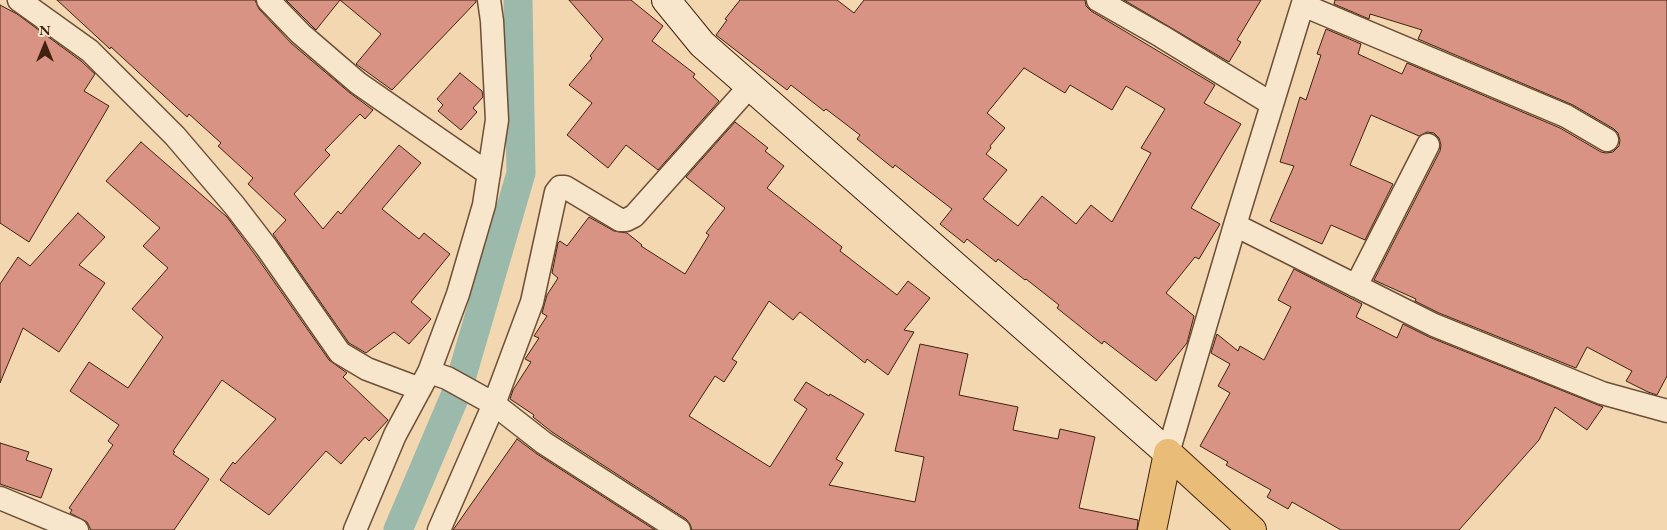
<!DOCTYPE html>
<style>
body{margin:0}
#map{position:relative;width:1667px;height:530px;overflow:hidden;background:#f2d7b0;font-family:"EB Garamond",serif}
canvas{display:block}
.north{position:absolute;left:20px;top:20px;width:50px;height:50px;-webkit-text-stroke:4px #f7e5cc;paint-order:stroke;rotate:0deg;font-size:14px;font-weight:700;line-height:20px;text-align:center;color:#40220e}
.north::after{content:'';display:block;margin:auto;width:18px;height:22px;background:#40220e;clip-path:polygon(50% 0,100% 100%,50% 72%,0 100%)}
</style>
<div id="map">
<canvas width="1667" height="530"></canvas>
<div class="north">N</div>
</div>
<script>
const ctx = document.querySelector('canvas').getContext('2d');
ctx.lineJoin = 'round';
function poly(rows) {
  const path = new Path2D();
  for (const r of rows) {
    path.moveTo(r[0], r[1]);
    for (let i = 2; i < r.length; i += 2) path.lineTo(r[i], r[i + 1]);
  }
  return path;
}
function trace(path, color, width, dash) {
  ctx.strokeStyle = color;
  ctx.lineWidth = width;
  ctx.lineCap = dash ? 'butt' : 'round';
  ctx.setLineDash(dash || []);
  ctx.stroke(path);
}
function paint(path, color) {
  ctx.fillStyle = color;
  ctx.fill(path, 'evenodd');
}
const canal = poly([
 [398,530,458,389,521,173,518,0]
]);
const building = poly([
 [57,0,255,0,259,9,292,44,350,93,373,110,365,119,360,114,325,150,330,155,294,194,323,229,338,211,341,214,399,145,421,163,382,209,419,239,424,233,450,254,411,302,431,319,409,344,394,332,366,353,349,343,273,234,286,220,248,184,253,178,218,146,221,143,189,114,187,117,111,47,110,49,57,0],
 [286,0,476,0,476,2,392,90,356,64,381,34,340,0,316,30,286,0],
 [569,0,631,0,663,26,652,41,695,74,693,77,719,101,658,170,626,145,608,168,567,135,592,103,569,85,592,58,590,56,603,39,569,0],
 [740,0,837,0,854,13,864,0,1085,0,1086,6,1091,11,1215,85,1204,103,1241,124,1191,208,1220,224,1199,259,1195,257,1166,293,1194,316,1187,343,1156,381,1104,341,1102,344,1057,308,1059,305,1026,279,1025,280,998,259,996,262,967,239,964,243,940,224,952,209,895,165,893,168,857,139,860,135,826,109,824,111,791,85,787,90,716,35,727,20,725,19,740,0],
 [1024,68,1065,93,1070,85,1112,110,1126,86,1165,109,1141,148,1151,153,1112,222,1091,205,1076,224,1042,196,1018,226,983,199,1007,170,986,154,991,148,990,146,1005,128,987,113,1024,68],
 [1124,0,1261,0,1237,40,1241,42,1229,62,1124,0],
 [1335,0,1667,0,1667,376,1657,395,1648,392,1626,381,1632,371,1587,347,1576,368,1439,313,1415,301,1416,299,1374,280,1440,151,1441,145,1439,138,1434,133,1427,132,1419,136,1371,115,1350,165,1393,184,1365,240,1331,225,1322,244,1270,221,1294,166,1280,162,1300,97,1306,100,1321,55,1317,54,1326,29,1361,44,1358,54,1402,74,1407,63,1560,128,1601,152,1606,153,1613,152,1619,146,1620,140,1618,133,1614,129,1573,105,1418,39,1422,30,1370,14,1369,19,1334,4,1335,0],
 [0,5,17,14,81,61,95,74,84,91,109,106,29,242,0,223,0,5],
 [460,73,482,91,483,97,473,108,477,112,461,130,438,111,443,105,437,99,460,73],
 [735,122,768,148,765,151,784,166,767,188,842,247,840,251,897,295,908,281,930,298,904,330,914,332,888,375,867,359,865,363,800,312,793,320,769,301,732,359,737,362,724,382,715,376,689,416,770,467,807,409,794,400,806,382,829,396,830,394,864,414,836,459,843,463,829,485,915,502,924,457,895,451,920,344,968,354,959,395,1018,407,1013,430,1058,439,1060,429,1095,437,1079,508,1138,520,1137,530,692,530,690,524,686,519,552,432,533,417,534,415,510,399,513,390,531,362,525,359,539,338,534,336,547,316,542,313,547,295,558,278,552,273,558,243,560,241,567,246,589,217,614,231,627,233,642,245,641,246,685,274,709,235,706,233,725,208,686,177,735,122],
 [141,142,227,217,256,256,329,360,347,373,343,377,388,420,369,441,365,437,341,464,326,451,269,515,220,480,233,462,235,464,276,419,222,380,173,451,175,452,173,454,209,479,174,530,91,530,87,522,70,513,72,510,69,508,113,445,108,441,119,425,70,391,89,362,128,388,163,337,132,309,168,268,143,246,160,228,106,181,141,142],
 [78,213,105,237,79,265,105,283,59,352,23,328,0,383,0,284,18,257,30,266,78,213],
 [1294,269,1362,304,1356,317,1397,338,1403,324,1429,337,1603,407,1587,430,1555,407,1539,440,1459,530,1341,530,1292,502,1288,509,1267,497,1271,490,1226,465,1228,462,1200,446,1230,393,1218,386,1230,364,1211,353,1217,334,1238,351,1240,346,1264,360,1291,307,1278,300,1294,269],
 [517,439,537,454,655,530,453,530,517,439],
 [0,443,29,452,26,460,52,469,41,498,0,484,0,443]
]);
const minor = poly([
 [19,0,90,51,175,136,234,205,267,248,340,353,367,369,420,389],
 [268,0,301,34,358,83,489,174],
 [1098,0,1161,36,1272,104],
 [1303,5,1566,116,1607,140],
 [1235,225,1434,325,1602,393,1667,411],
 [1356,286,1428,145],
 [429,372,447,378,494,404,544,443,679,530],
 [1168,453,1235,225,1304,0],
 [0,498,77,530],
 [355,530,395,435,429,372,458,294,484,205,497,120,492,21,489,0],
 [439,530,494,404,532,302,556,192,560,187,565,187,620,220,626,220,634,216,750,86]
]);
const secondary = poly([
 [666,0,702,44,1168,453]
]);
const primary = poly([
 [1168,453,1252,530],
 [1152,530,1168,453]
]);
trace(canal, '#9bbaac', 29);
paint(building, '#d99385');
trace(building, '#40220e', 1);
trace(minor, '#6c4f36', 25);
trace(secondary, '#40220e', 30);
trace(primary, '#40220e', 30);
trace(minor, '#f7e5cc', 22);
trace(secondary, '#f7e5cc', 28);
trace(primary, '#e9bc78', 28);
</script>
